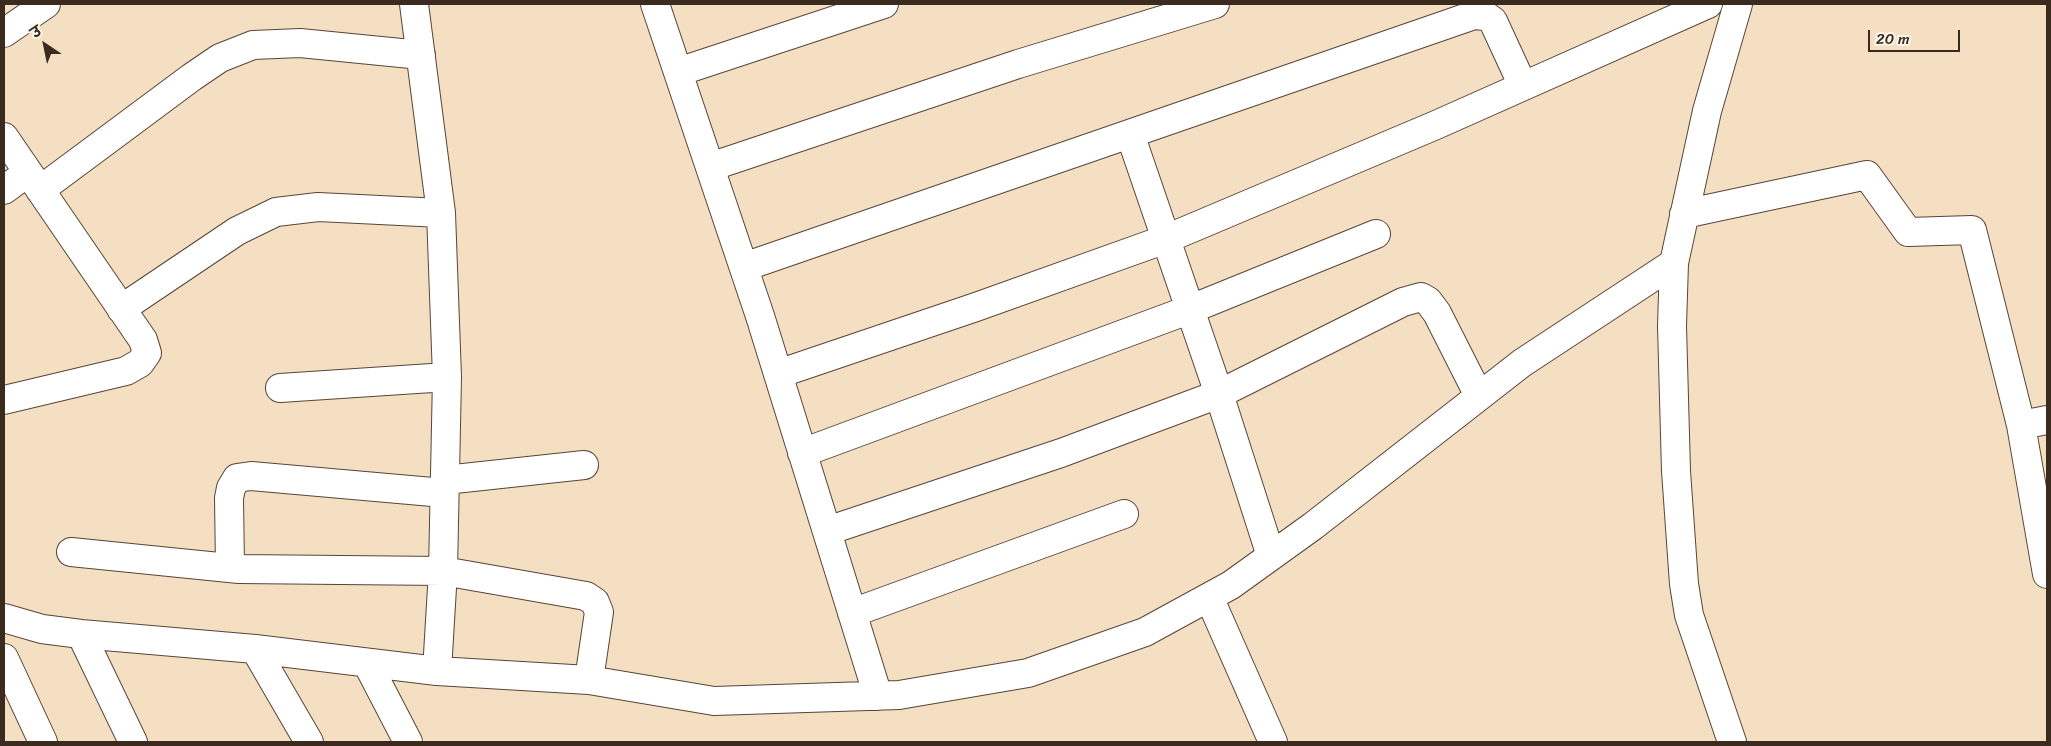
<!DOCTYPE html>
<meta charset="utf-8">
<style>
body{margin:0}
#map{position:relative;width:2051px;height:746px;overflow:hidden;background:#f4dfc3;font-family:Sriracha,"Playpen Sans Deva",sans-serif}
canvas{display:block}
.frame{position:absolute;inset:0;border:5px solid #3b2a1e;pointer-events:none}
.north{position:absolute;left:20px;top:20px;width:50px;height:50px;-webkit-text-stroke:4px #fbf7ec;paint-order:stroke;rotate:326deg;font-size:14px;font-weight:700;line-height:20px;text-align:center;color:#3b2a1e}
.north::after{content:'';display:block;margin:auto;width:18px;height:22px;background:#3b2a1e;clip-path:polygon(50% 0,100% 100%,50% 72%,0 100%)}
.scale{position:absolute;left:1868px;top:30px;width:92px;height:22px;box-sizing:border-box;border:2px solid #3b2a1e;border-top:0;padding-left:6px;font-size:15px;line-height:18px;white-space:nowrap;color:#3b2a1e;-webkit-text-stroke:4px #fbf7ec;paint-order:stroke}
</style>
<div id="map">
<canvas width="2051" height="746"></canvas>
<div class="frame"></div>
<div class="north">उ</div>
<div class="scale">20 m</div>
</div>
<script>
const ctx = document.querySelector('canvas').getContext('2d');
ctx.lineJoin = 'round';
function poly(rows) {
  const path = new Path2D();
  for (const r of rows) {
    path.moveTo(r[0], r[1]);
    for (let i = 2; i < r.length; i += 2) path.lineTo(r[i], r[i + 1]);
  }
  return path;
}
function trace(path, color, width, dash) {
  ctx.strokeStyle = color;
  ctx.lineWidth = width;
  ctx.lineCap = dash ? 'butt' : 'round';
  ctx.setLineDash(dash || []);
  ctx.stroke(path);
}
const minor = poly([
 [414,4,441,213,447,377,443,571,437,671],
 [655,4,760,316,878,696],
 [4,33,46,4],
 [678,72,884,4],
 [1130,134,1219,394,1271,556],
 [4,137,143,340,147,353,140,363,126,371,4,400],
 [710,167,1018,64,1215,4],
 [4,190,27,173],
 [40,190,192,77,220,58,253,45,300,43,421,55],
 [1684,214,1867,175,1908,232,1972,230,2021,425,2047,574],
 [744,267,1474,15,1486,16,1493,21,1523,86],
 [121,309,237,231,276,212,318,207,441,213],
 [778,374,976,307,1166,239,1436,125,1708,4],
 [280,388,447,377],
 [2021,425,2047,420],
 [802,453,1191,309,1376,234],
 [445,480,584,465],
 [827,531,1061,453,1219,394,1403,302,1421,297,1428,301,1437,313,1479,396],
 [71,552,239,569,443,571,586,596,595,602,599,612,589,680],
 [230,568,229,498,231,488,237,478,251,476,444,493],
 [1209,597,1273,742],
 [852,613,1124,514],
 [4,618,42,629,81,634,255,649,437,671,589,680,714,701,899,695,1028,673,1145,632,1231,585,1313,526,1522,363,1674,263],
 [81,634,133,742],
 [255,649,309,742],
 [4,658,43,742],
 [367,663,408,742],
 [1732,742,1689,615,1684,584,1676,471,1672,326,1674,263,1707,111,1738,4]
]);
trace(minor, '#574537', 30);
trace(minor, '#fff', 28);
</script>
